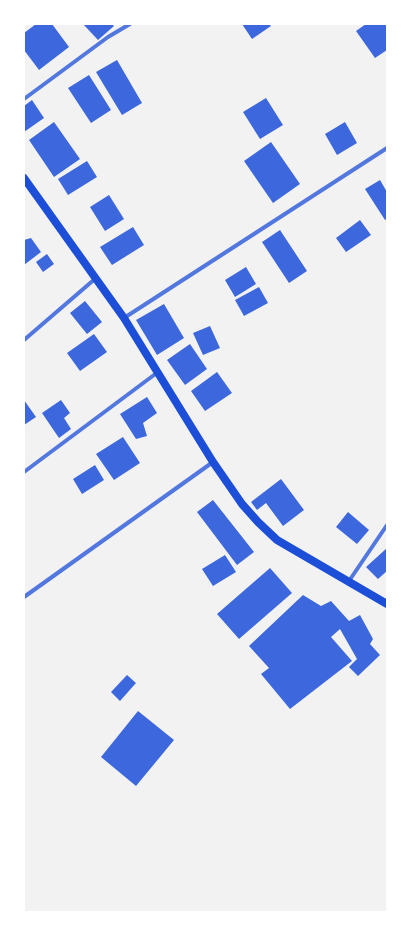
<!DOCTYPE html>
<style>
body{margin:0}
#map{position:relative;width:411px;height:936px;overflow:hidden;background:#f2f2f2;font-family:Poppins,sans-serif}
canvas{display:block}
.frame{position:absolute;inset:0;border:25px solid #fff;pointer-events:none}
</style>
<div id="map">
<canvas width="411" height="936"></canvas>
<div class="frame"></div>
</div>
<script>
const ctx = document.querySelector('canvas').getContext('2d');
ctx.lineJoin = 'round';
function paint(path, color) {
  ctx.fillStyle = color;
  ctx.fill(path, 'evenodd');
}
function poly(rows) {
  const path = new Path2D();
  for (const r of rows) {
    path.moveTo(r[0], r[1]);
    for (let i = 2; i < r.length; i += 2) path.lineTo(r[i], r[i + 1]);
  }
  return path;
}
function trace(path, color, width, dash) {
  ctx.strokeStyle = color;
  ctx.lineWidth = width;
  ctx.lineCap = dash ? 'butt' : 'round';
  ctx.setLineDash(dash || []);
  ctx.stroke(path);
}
const building = poly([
 [36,24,52,24,69,47,39,70,24,50,24,33],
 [83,24,112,24,114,26,98,40],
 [242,24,269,24,271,26,252,39],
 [366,24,387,24,387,50,375,58,356,31],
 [117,60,142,103,122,115,96,72],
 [89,75,111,110,91,123,68,88],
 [266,98,283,125,260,139,243,112],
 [32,100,44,118,24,132,24,106],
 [54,122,80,159,54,177,29,140],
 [345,122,357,143,337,155,325,134],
 [271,142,300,184,273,203,244,161],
 [87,161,97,177,68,195,58,179],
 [380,180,387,192,387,219,385,220,365,189],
 [109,195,124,219,105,231,90,207],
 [360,220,371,235,346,252,336,238],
 [133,227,144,245,112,265,100,247],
 [280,230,307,271,289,283,262,242],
 [31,238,41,252,24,265,24,240],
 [47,254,54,264,43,272,36,262],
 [246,267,256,284,235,297,225,280],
 [259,287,268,303,244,316,235,300],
 [85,301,102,322,87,334,70,313],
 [164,304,184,338,157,355,136,320],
 [210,326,220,348,203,355,193,333],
 [94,334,107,352,80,371,67,353],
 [190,344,207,369,185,385,167,360],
 [217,372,232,393,205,411,191,391],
 [147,397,157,413,143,423,147,436,136,439,120,414],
 [24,400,36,417,24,425],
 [61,400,70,413,64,418,71,429,59,438,42,413],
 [123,437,140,463,114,480,96,454],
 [95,465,104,480,82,494,73,479],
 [281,479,304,510,283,526,266,503,257,510,251,502],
 [213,500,254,552,237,565,197,512],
 [348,512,369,530,357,544,336,527],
 [387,548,387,571,378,579,366,567],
 [225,555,236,572,213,586,202,569],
 [270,568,292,593,239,639,217,614],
 [303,595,321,606,331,601,349,621,360,615,373,639,370,644,380,655,358,676,349,667,357,659,340,629,331,637,352,661,290,709,261,674,269,668,249,646],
 [127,675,136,683,120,701,111,692],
 [138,711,174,740,136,786,101,757]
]);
const minor = poly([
 [24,99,108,37,130,24],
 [124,318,387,148],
 [24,340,96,278],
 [24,472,158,372],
 [349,581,387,525],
 [24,597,213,462]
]);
const secondary = poly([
 [24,178,124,318,213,462,242,504,258,522,277,540,387,604]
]);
paint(building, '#3d67dc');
trace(minor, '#5277de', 4);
trace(secondary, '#1d4ed8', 8);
</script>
